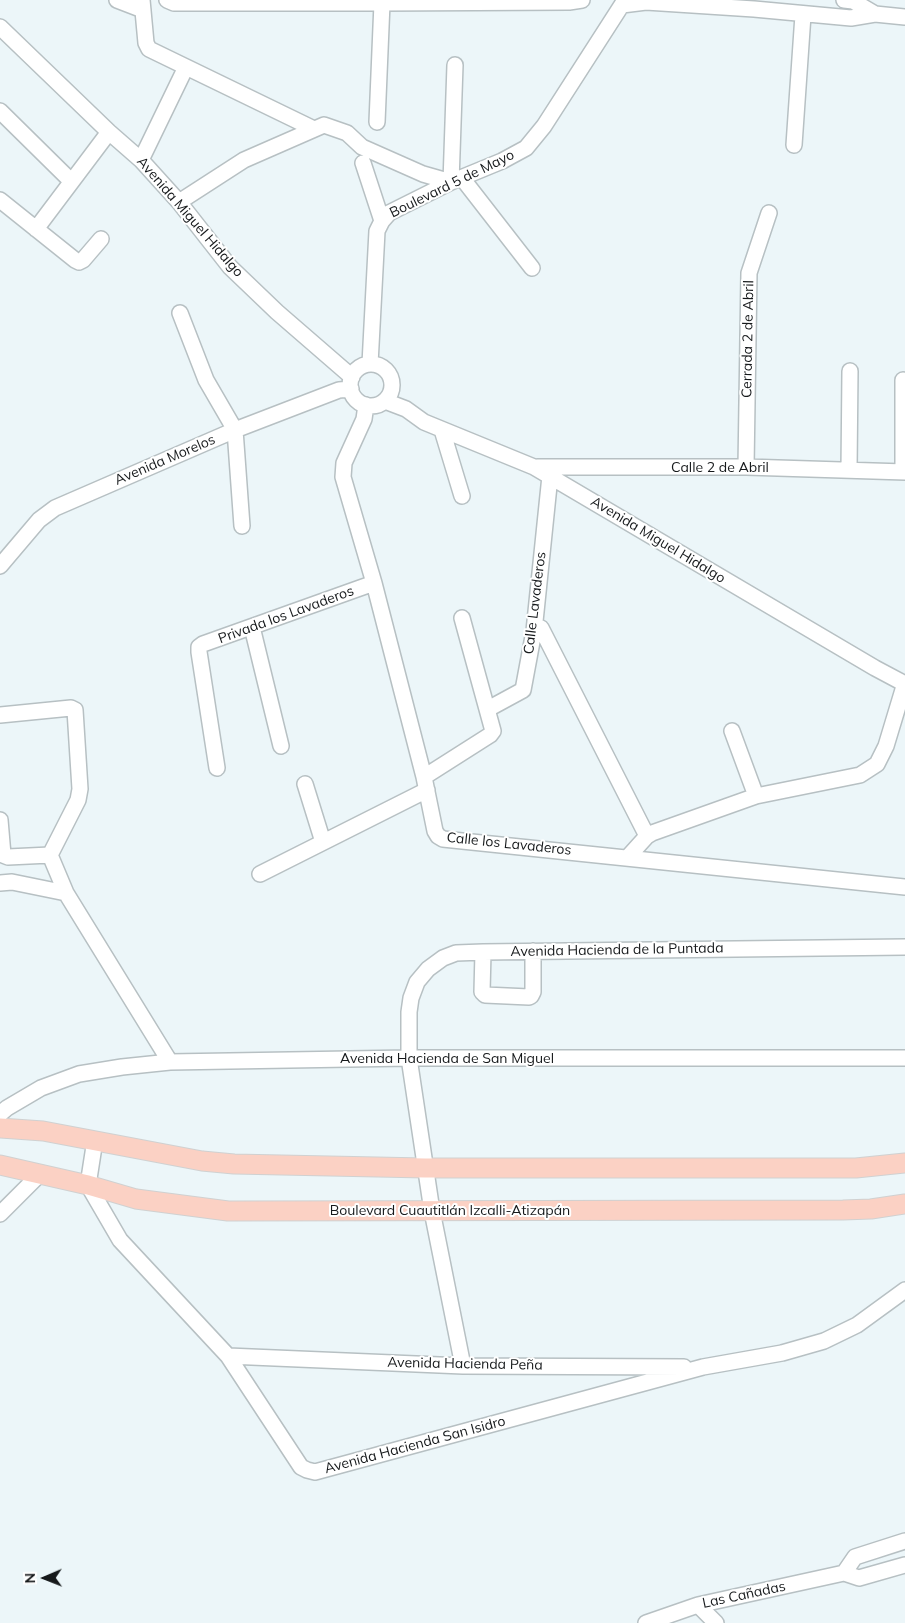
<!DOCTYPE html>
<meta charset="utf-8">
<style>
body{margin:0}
#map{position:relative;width:905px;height:1623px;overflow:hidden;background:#ecf6f9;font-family:Mulish,sans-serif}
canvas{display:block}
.north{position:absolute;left:20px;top:1553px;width:50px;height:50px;-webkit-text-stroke:4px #fff;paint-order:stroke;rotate:269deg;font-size:14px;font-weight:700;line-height:20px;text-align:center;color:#16191b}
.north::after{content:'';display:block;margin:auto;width:18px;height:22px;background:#16191b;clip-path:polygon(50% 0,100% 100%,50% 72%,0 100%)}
</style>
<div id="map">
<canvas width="905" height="1623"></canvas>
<div class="north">N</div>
</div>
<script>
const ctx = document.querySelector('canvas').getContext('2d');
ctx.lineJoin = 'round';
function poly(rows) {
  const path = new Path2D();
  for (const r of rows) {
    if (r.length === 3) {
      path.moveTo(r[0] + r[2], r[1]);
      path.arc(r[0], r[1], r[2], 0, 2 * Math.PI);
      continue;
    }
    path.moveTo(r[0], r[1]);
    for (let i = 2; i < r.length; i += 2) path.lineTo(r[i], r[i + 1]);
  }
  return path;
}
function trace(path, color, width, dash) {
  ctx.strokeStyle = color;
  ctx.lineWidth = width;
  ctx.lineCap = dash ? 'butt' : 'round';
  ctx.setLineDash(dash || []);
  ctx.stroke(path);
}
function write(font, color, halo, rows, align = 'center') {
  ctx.font = font + ' Mulish,sans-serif';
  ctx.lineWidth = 4;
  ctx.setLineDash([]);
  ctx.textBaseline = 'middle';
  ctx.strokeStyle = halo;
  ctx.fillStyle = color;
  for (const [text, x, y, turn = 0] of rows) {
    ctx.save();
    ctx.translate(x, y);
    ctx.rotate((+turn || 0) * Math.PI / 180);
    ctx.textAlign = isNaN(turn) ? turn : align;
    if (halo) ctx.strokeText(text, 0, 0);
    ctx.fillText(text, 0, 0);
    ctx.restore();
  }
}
const minor = poly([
 [117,0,143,10],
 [142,0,146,43,149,49,314,129],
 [167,0,174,3,382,3,569,2,582,0],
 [844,0,853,1,875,14],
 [622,5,646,2,754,9,851,18,875,14,905,17],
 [0,27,109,132,141,160,179,202,230,267,277,312,352,377],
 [0,111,71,181],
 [377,122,382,3],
 [794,145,803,15],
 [141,160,186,67],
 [363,163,382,221],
 [462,178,532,268],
 [0,200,75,260,79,262,83,260,101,239],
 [179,202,244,160,324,125,347,133,362,147,423,174,451,182,455,65],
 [36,229,109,132],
 [180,313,206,380,235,430,242,526],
 [370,364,377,231,382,221,389,213,451,182,502,161,526,148,544,126,625,0],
 [371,385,21],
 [385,401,406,409,424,422,534,467,875,668,905,684],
 [366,405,364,419,344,463,343,477,374,583,424,777,435,831,438,836,443,839,905,887],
 [442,430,462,496],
 [537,467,746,467,905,472],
 [746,467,749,273,769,213],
 [849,470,850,371],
 [903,472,903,380],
 [0,566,39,520,55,508,235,430,339,390,351,389],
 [252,627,281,746],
 [541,628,647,836],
 [488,709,523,690,534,631,550,476],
 [0,715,71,708,75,710,80,789,78,800,50,855,66,893,170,1062],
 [732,731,756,796],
 [217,768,199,652,199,647,203,644,374,583],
 [424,777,490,735,493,731,462,618],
 [305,784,323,842],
 [0,820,3,855,8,857,50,855],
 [628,857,647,836,652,833,756,796,860,775,877,764,886,746,905,683],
 [260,874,427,790],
 [0,883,12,882,66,893],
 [483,952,482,992,485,995,529,997,531,996,533,992,533,951],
 [0,1114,7,1108,41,1088,79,1074,122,1067,170,1062,409,1058,905,1058],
 [95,1140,88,1185,120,1240,228,1356,301,1467,307,1470,315,1472,703,1367,782,1353,824,1341,857,1325,905,1290],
 [0,1214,40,1174],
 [228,1356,463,1366,684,1367],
 [463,1366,432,1211,409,1058,409,1012,411,998,417,982,428,969,443,958,456,953,483,952,905,947],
 [844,1573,855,1557,905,1541],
 [698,1605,716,1623],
 [646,1623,698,1605,844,1573,859,1578,905,1565]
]);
const major = poly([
 [0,1128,43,1131,202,1161,234,1164,425,1168,856,1168,905,1163],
 [0,1165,88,1185,136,1199,228,1211,843,1210,871,1209,905,1204]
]);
const streetNames = [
 ["Boulevard 5 de Mayo",452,184,-26],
 ["Avenida Miguel Hidalgo",190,217,49],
 ["Cerrada 2 de Abril",748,339,-89],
 ["Avenida Morelos",165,460,-23],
 ["Calle 2 de Abril",720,468],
 ["Avenida Miguel Hidalgo",658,540,31],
 ["Calle Lavaderos",535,603,-83],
 ["Privada los Lavaderos",286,615,-20],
 ["Calle los Lavaderos",509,844,6],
 ["Avenida Hacienda de la Puntada",617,950,-1],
 ["Avenida Hacienda de San Miguel",447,1059],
 ["Boulevard Cuautitlán Izcalli-Atizapán",450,1211],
 ["Avenida Hacienda Peña",465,1364,1],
 ["Avenida Hacienda San Isidro",415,1445,-15],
 ["Las Cañadas",744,1595,-12]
];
trace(minor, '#b7c0c3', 18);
trace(major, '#d0d1d1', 21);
trace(minor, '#fff', 15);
trace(major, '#fbd1c4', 19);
write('14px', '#16191b', '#fff', streetNames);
</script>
